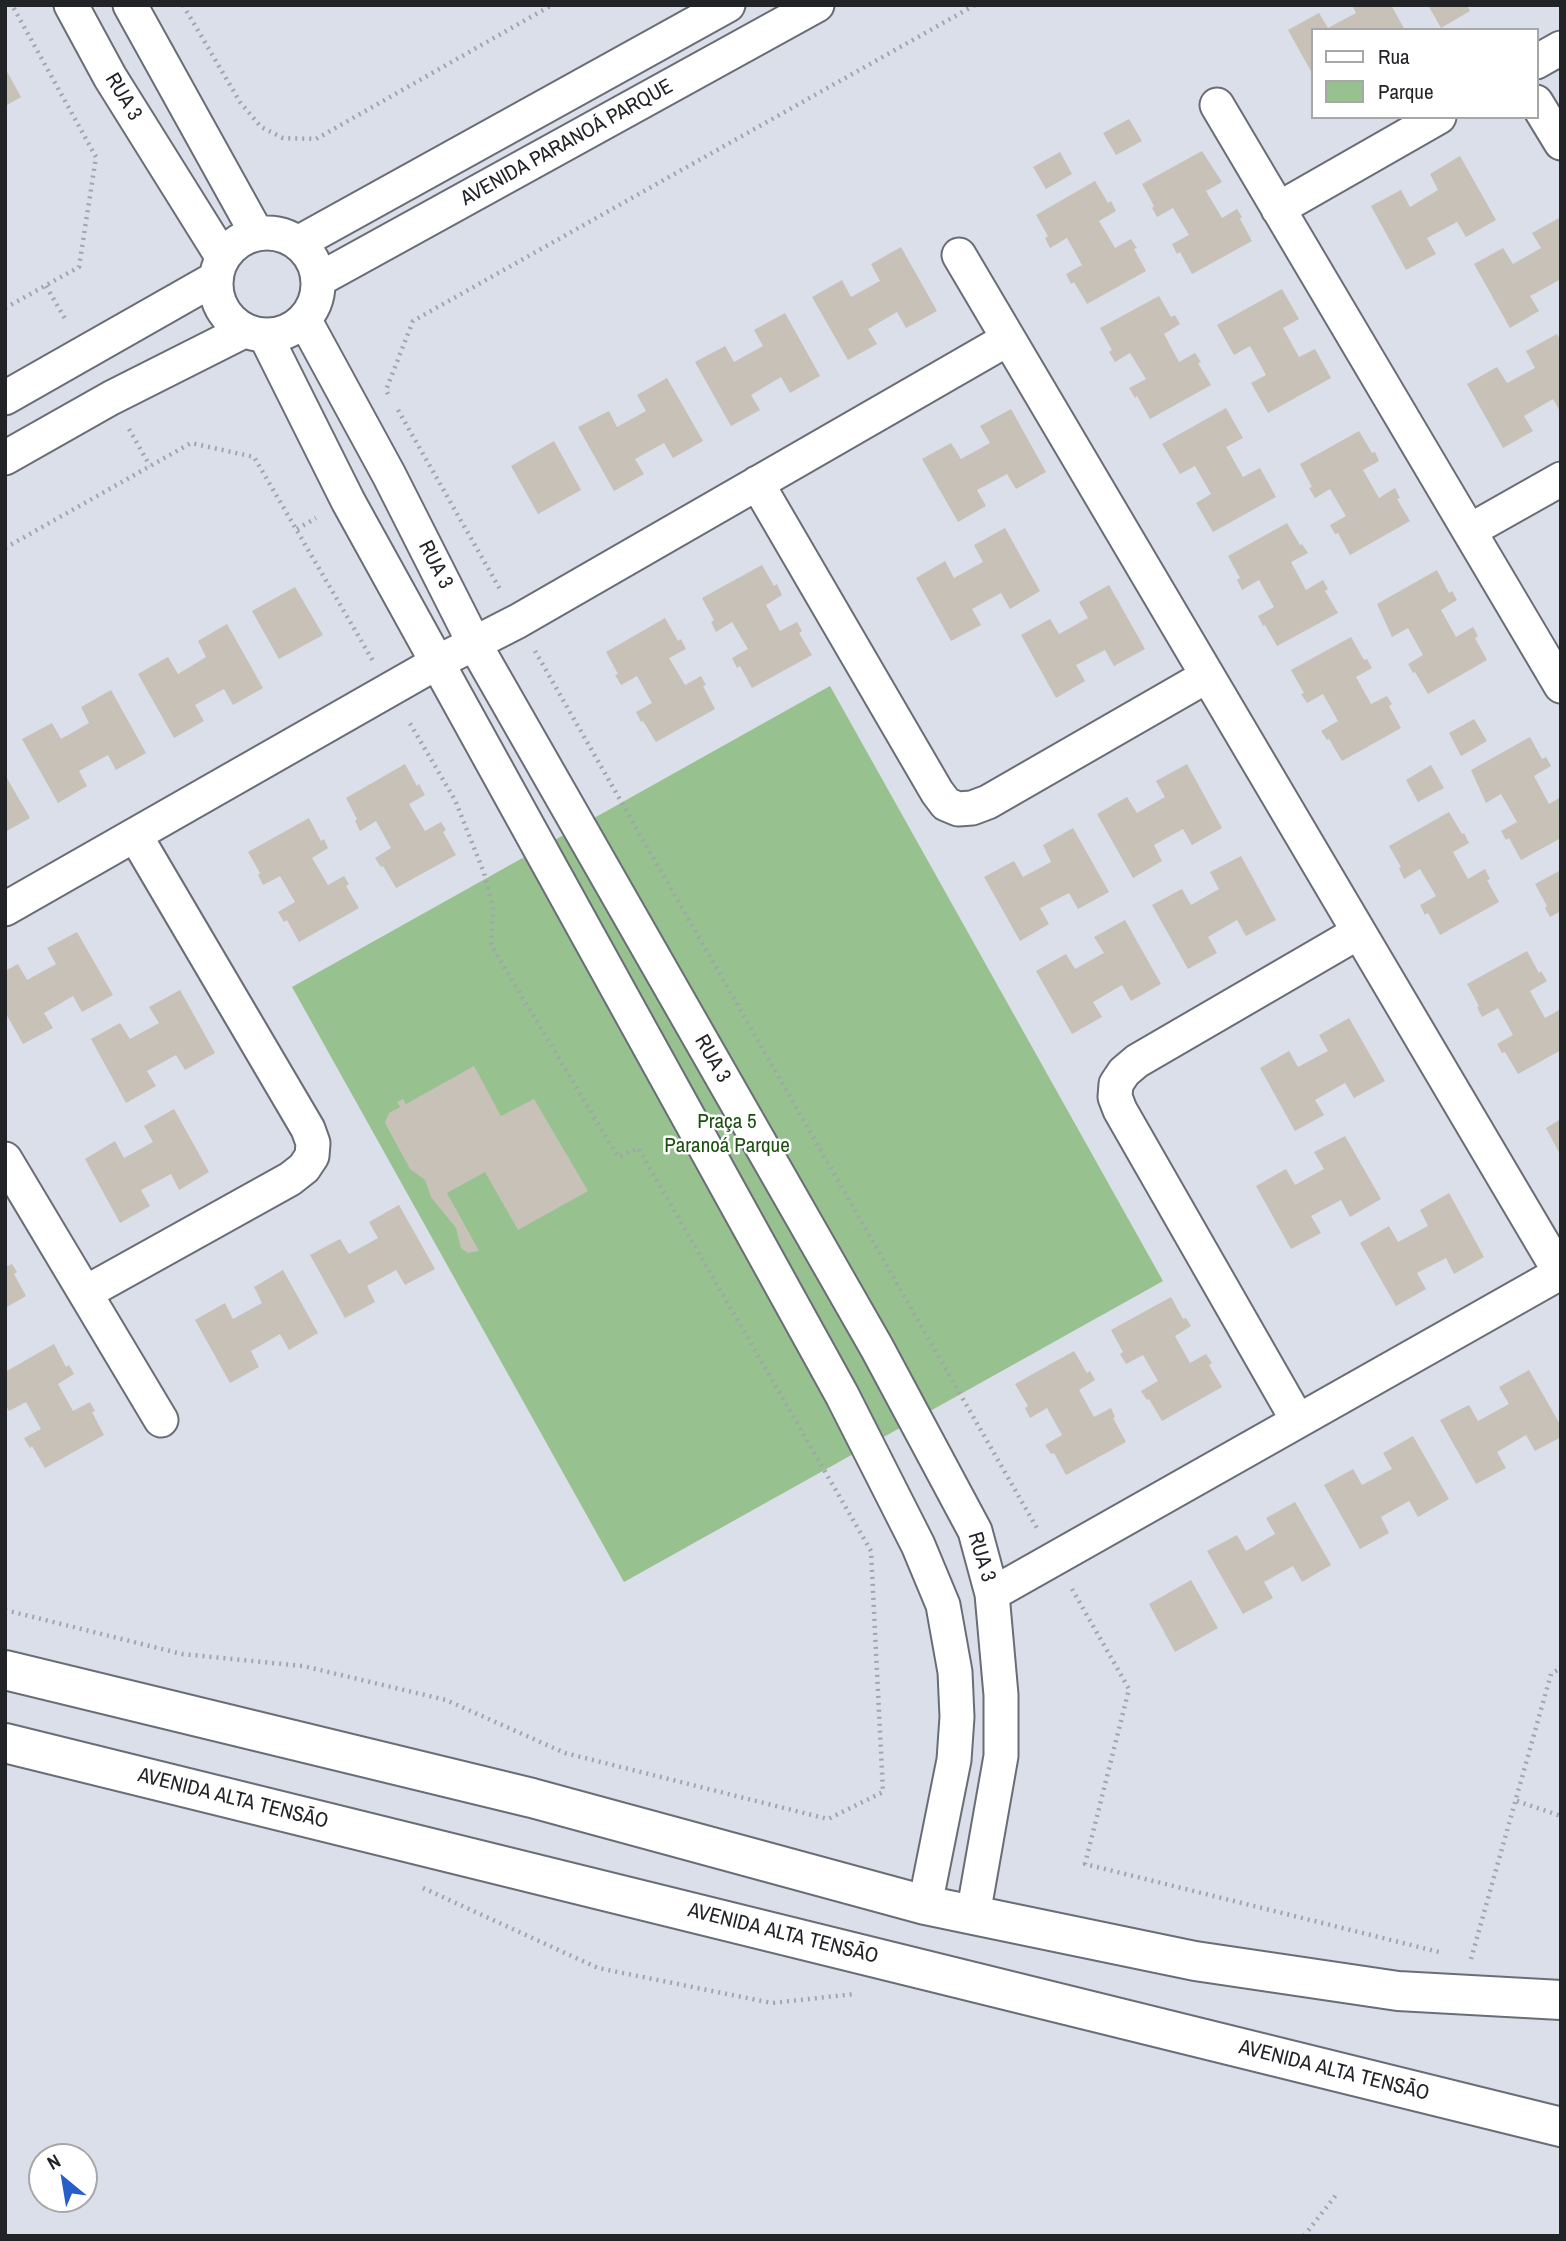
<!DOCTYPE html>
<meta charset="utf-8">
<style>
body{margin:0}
#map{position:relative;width:1566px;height:2241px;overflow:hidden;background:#dadfe9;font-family:"Archivo Narrow",sans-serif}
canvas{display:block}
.frame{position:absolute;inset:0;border:7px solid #222327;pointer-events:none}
.legend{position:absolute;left:1311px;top:28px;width:228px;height:91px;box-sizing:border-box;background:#fff;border:2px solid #a7a7a9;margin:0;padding:9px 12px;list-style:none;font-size:21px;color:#222327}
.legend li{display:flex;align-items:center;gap:14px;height:35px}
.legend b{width:35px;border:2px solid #a7a7a9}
.north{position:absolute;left:28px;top:2143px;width:70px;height:70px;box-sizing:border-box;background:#fff;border:2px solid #a7a7a9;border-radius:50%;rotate:330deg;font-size:19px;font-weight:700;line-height:28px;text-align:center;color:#222327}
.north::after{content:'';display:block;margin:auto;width:24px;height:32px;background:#285ecc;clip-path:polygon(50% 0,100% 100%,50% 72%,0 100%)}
</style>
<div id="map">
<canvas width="1566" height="2241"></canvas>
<div class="frame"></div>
<ul class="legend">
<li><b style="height:9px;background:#fff"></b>Rua</li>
<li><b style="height:19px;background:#97c18f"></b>Parque</li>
</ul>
<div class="north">N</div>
</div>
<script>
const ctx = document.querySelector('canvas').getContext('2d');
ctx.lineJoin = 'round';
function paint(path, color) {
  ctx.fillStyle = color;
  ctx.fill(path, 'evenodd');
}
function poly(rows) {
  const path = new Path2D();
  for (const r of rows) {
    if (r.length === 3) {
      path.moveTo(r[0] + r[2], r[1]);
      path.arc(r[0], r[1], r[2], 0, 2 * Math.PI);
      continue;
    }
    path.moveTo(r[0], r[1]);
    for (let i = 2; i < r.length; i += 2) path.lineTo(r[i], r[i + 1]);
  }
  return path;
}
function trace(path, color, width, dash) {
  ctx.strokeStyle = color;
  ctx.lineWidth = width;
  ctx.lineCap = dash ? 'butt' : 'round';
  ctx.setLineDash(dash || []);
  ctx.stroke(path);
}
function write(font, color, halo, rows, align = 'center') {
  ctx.font = font + ' "Archivo Narrow",sans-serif';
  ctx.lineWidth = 5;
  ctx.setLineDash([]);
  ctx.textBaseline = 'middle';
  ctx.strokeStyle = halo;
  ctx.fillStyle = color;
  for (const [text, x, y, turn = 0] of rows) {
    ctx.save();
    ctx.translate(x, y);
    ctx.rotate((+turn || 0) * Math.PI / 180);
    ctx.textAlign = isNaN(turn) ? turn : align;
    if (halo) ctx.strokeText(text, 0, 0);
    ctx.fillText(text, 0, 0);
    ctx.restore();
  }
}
const green = poly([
 [830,686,1163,1281,624,1582,292,987]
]);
const building = poly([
 [1352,5,1391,5,1405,30,1312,30,1312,73,1288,30,1319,13,1328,28,1356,13],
 [1428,5,1467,5,1470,11,1441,28],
 [5,68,21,97,5,106],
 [1129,119,1142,141,1116,155,1103,133],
 [1202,151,1222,182,1206,191,1222,218,1237,209,1242,217,1240,219,1252,241,1192,274,1180,252,1177,254,1172,244,1189,235,1173,208,1157,217,1152,208,1154,206,1142,184],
 [1060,152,1072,174,1046,189,1033,167],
 [1460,156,1496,220,1466,237,1457,222,1427,238,1436,254,1406,270,1371,206,1401,190,1410,207,1438,190,1430,174],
 [1095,181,1108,203,1111,201,1116,211,1099,221,1115,248,1131,239,1137,248,1134,249,1146,271,1087,304,1074,282,1071,284,1066,274,1082,265,1067,238,1050,248,1045,238,1048,236,1036,215],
 [1561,217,1561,279,1530,296,1539,311,1510,328,1474,264,1503,248,1513,264,1541,248,1532,233],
 [901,247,937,311,906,328,897,312,868,329,877,344,848,360,812,297,842,280,851,297,880,281,871,264],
 [1282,289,1299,319,1283,328,1299,357,1315,349,1331,378,1268,413,1251,383,1266,375,1250,346,1234,355,1217,325],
 [1159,296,1171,317,1175,315,1180,324,1164,334,1179,362,1195,353,1201,362,1198,363,1211,385,1150,419,1137,396,1135,398,1129,388,1146,379,1130,353,1115,362,1109,352,1112,350,1100,328],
 [785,313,820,376,790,393,781,377,751,395,760,410,731,426,695,362,725,346,734,362,763,346,754,330],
 [1557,334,1561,342,1561,413,1553,399,1524,416,1533,431,1503,448,1467,384,1497,367,1507,383,1535,368,1526,351],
 [667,378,703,441,673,458,664,443,635,459,644,474,614,491,578,427,609,411,617,427,646,411,637,395],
 [1226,408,1243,438,1226,447,1243,477,1260,468,1276,497,1213,532,1196,503,1211,494,1195,466,1180,474,1162,444],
 [1011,409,1046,472,1016,489,1007,474,977,490,986,506,958,522,922,459,951,443,961,459,990,443,980,426],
 [1359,431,1372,453,1375,452,1379,461,1363,470,1379,498,1395,488,1400,498,1397,499,1410,521,1350,555,1338,533,1335,534,1330,525,1346,516,1330,489,1315,498,1309,488,1312,487,1300,464],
 [554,441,581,490,538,514,511,466],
 [1287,523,1300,545,1302,544,1308,553,1291,562,1306,590,1323,580,1328,589,1325,591,1338,613,1277,646,1265,625,1263,626,1258,616,1274,607,1259,580,1242,590,1237,580,1240,578,1228,556],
 [1005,528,1040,591,1010,609,1001,593,972,609,981,625,951,641,916,578,945,561,954,578,983,562,974,545],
 [762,565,774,586,777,584,782,595,766,605,780,631,797,622,802,631,799,633,812,655,752,688,740,666,737,668,732,658,748,649,732,622,716,632,711,622,714,620,702,598],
 [1437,570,1449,593,1452,591,1457,600,1441,610,1456,637,1473,627,1478,636,1475,638,1487,660,1428,694,1415,672,1413,673,1408,664,1423,655,1408,628,1392,637,1377,604],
 [1109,585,1145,649,1114,666,1105,650,1076,665,1085,681,1056,698,1021,635,1050,619,1059,634,1088,618,1079,602],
 [295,587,323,635,279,659,252,611],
 [665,618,678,641,681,639,686,649,669,658,685,685,701,676,706,685,703,686,715,709,656,742,643,721,641,722,636,712,652,703,637,676,621,685,615,675,618,674,606,652],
 [227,624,263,688,233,705,224,689,195,705,204,721,174,738,138,674,168,657,178,674,206,657,198,641],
 [1351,637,1364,660,1367,659,1372,668,1356,677,1371,704,1387,696,1392,704,1389,706,1401,728,1342,761,1329,739,1327,740,1321,731,1338,721,1323,694,1307,703,1301,694,1304,693,1291,670],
 [111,690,146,753,116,770,108,755,79,771,87,786,58,803,22,739,52,723,61,739,89,723,81,707],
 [1474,719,1487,741,1461,756,1449,733],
 [1530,737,1542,759,1546,757,1551,766,1534,776,1549,804,1561,797,1561,838,1521,860,1509,838,1506,840,1501,831,1517,822,1501,794,1486,803,1471,770],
 [405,764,417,786,419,784,425,795,409,804,425,831,441,822,446,830,443,832,456,855,396,888,383,866,381,867,375,858,391,848,376,821,360,831,355,821,357,819,346,798],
 [1187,764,1222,828,1192,845,1183,829,1154,845,1162,861,1133,878,1097,814,1127,797,1137,813,1165,797,1156,781],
 [1431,765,1444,788,1418,802,1406,780],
 [5,775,30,818,5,832],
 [1449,812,1462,834,1464,833,1469,843,1453,852,1468,879,1485,869,1490,879,1487,880,1499,902,1440,935,1428,913,1425,915,1420,905,1436,896,1420,869,1404,879,1399,868,1401,867,1389,846],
 [309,818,321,841,324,839,328,848,312,858,328,885,344,876,349,884,346,886,359,908,299,942,287,920,284,922,278,912,295,902,280,876,263,885,258,875,260,873,248,852],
 [1073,828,1109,892,1078,909,1069,893,1040,908,1049,924,1020,941,984,877,1014,861,1023,877,1051,862,1043,845],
 [1241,856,1276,920,1246,936,1237,920,1208,937,1217,953,1188,969,1152,905,1182,889,1191,905,1219,889,1210,872],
 [1561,870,1561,911,1550,917,1545,908,1547,906,1535,884],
 [1125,920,1161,984,1131,1001,1122,985,1093,1002,1102,1017,1072,1034,1036,971,1066,954,1075,969,1104,953,1094,937],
 [77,932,113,995,82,1012,73,996,44,1013,53,1028,23,1044,5,1012,5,971,18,964,27,980,56,964,47,948],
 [1527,951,1539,973,1541,971,1547,981,1530,991,1545,1018,1561,1009,1561,1050,1518,1074,1505,1052,1502,1053,1497,1044,1513,1035,1498,1008,1482,1017,1477,1007,1479,1006,1467,984],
 [180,990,215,1053,185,1070,176,1055,147,1071,156,1086,126,1103,91,1039,120,1023,130,1039,159,1023,149,1007],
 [1349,1018,1385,1081,1354,1098,1345,1083,1315,1100,1324,1115,1295,1131,1260,1068,1289,1051,1298,1067,1328,1051,1319,1035],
 [474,1066,501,1116,534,1099,588,1191,518,1230,485,1172,447,1193,479,1251,468,1253,461,1248,456,1228,431,1197,425,1180,410,1169,385,1123,389,1113,400,1107,397,1102,403,1099,406,1104],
 [174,1109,209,1172,179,1190,171,1174,141,1190,150,1206,120,1223,85,1159,115,1141,124,1158,153,1142,144,1126],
 [1561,1119,1561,1156,1546,1128],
 [1345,1136,1381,1199,1350,1217,1341,1200,1311,1216,1321,1233,1291,1249,1256,1186,1286,1169,1295,1185,1324,1169,1314,1152],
 [1449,1193,1484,1257,1454,1274,1446,1258,1417,1273,1426,1289,1396,1306,1360,1243,1389,1226,1398,1242,1428,1226,1420,1210],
 [399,1205,435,1269,405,1285,396,1270,367,1286,375,1302,345,1318,310,1255,340,1239,349,1254,378,1238,369,1222],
 [12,1264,17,1272,14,1274,26,1296,5,1308,5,1267],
 [283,1270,318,1333,289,1350,280,1334,251,1351,259,1367,230,1383,195,1320,225,1303,233,1319,262,1303,254,1287],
 [1171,1297,1183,1319,1186,1318,1191,1326,1175,1336,1190,1363,1206,1354,1212,1363,1209,1365,1222,1387,1162,1421,1149,1399,1147,1400,1141,1391,1158,1381,1143,1355,1126,1364,1120,1354,1123,1352,1111,1330],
 [54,1344,66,1367,69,1365,74,1374,58,1384,73,1411,90,1402,95,1411,92,1412,104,1435,45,1468,32,1446,30,1448,24,1438,41,1429,26,1402,9,1411,5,1404,5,1372],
 [1074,1351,1087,1373,1090,1371,1095,1380,1079,1390,1094,1417,1111,1408,1115,1417,1113,1418,1126,1442,1066,1475,1054,1453,1051,1454,1045,1445,1062,1435,1047,1408,1030,1418,1025,1408,1028,1406,1015,1384],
 [1529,1370,1561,1426,1561,1437,1535,1451,1526,1435,1497,1452,1506,1468,1476,1484,1440,1420,1469,1405,1478,1421,1509,1404,1499,1387],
 [1413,1436,1449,1499,1418,1517,1409,1501,1381,1517,1389,1533,1360,1549,1324,1485,1353,1469,1362,1485,1392,1469,1383,1453],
 [1295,1502,1331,1565,1302,1582,1293,1566,1264,1582,1273,1598,1243,1614,1207,1551,1237,1535,1246,1551,1275,1534,1266,1518],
 [1191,1580,1218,1628,1175,1652,1149,1604]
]);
const path = poly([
 [183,5,240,102,261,127,283,138,316,139,552,5],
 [46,286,67,322],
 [5,308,79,267,96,157,12,5],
 [388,394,386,390,413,321,975,5],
 [398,410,501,591],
 [129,429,150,466],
 [297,529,316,518],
 [5,548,191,443,254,457,373,661],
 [535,651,1038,1530],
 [1072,1589,1129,1689,1085,1864,1439,1952],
 [5,1610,182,1654,303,1666,446,1700,565,1753,828,1819,883,1792,871,1551,638,1148,618,1157,491,945,493,908,484,873,455,800,408,720],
 [1517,1801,1561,1816],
 [423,1888,598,1968,772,2003,855,1994],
 [1471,1959,1551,1674,1561,1668],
 [1304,2236,1336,2195]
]);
const street = poly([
 [71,5,110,77,223,258],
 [130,5,257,234],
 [1536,62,1561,48],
 [1536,102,1561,143],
 [1217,105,1561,686],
 [1278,209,1439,117],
 [267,284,51],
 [298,243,728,5],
 [959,255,1561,1274],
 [318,280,817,5],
 [304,319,389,475,474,643,877,1348,975,1531,992,1594,1001,1695,1001,1756,973,1915],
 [265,335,348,501,842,1395,918,1545,943,1605,955,1672,957,1717,954,1760,925,1905],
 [5,398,216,278],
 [5,458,111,398,244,331],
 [757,483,937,792,946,804,958,809,972,808,988,802,1207,676],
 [1469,531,1561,479],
 [5,909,438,662,518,621,1008,339],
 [5,1159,161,1420],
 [85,1293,290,1179,304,1168,312,1156,313,1143,308,1129,135,835],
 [1298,1421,1120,1110,1115,1097,1116,1084,1124,1072,1137,1061,1359,932],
 [992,1594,1560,1273]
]);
const secondary = poly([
 [5,1670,532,1798,925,1905,973,1915,1195,1961,1398,1991,1561,2000],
 [5,1743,1561,2127]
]);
const streetNames = [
 ["RUA 3",123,97,59],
 ["AVENIDA PARANOÁ PARQUE",567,143,-29],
 ["RUA 3",435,565,63],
 ["RUA 3",712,1059,60],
 ["RUA 3",981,1557,73],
 ["AVENIDA ALTA TENSĀO",233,1799,14],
 ["AVENIDA ALTA TENSĀO",783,1934,14],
 ["AVENIDA ALTA TENSĀO",1334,2071,14]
];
const parkNames = [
 ["Praça 5",727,1122],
 ["Paranoá Parque",727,1146]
];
paint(green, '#97c18f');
paint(building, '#c7c1b7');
trace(street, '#696d76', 37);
trace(secondary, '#696d76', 42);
trace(path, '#a1a5ad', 4.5, [2, 5]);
trace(street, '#fff', 33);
trace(secondary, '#fff', 38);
write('21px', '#222327', '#fff', streetNames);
write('21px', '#1c5011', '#fff', parkNames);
</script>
